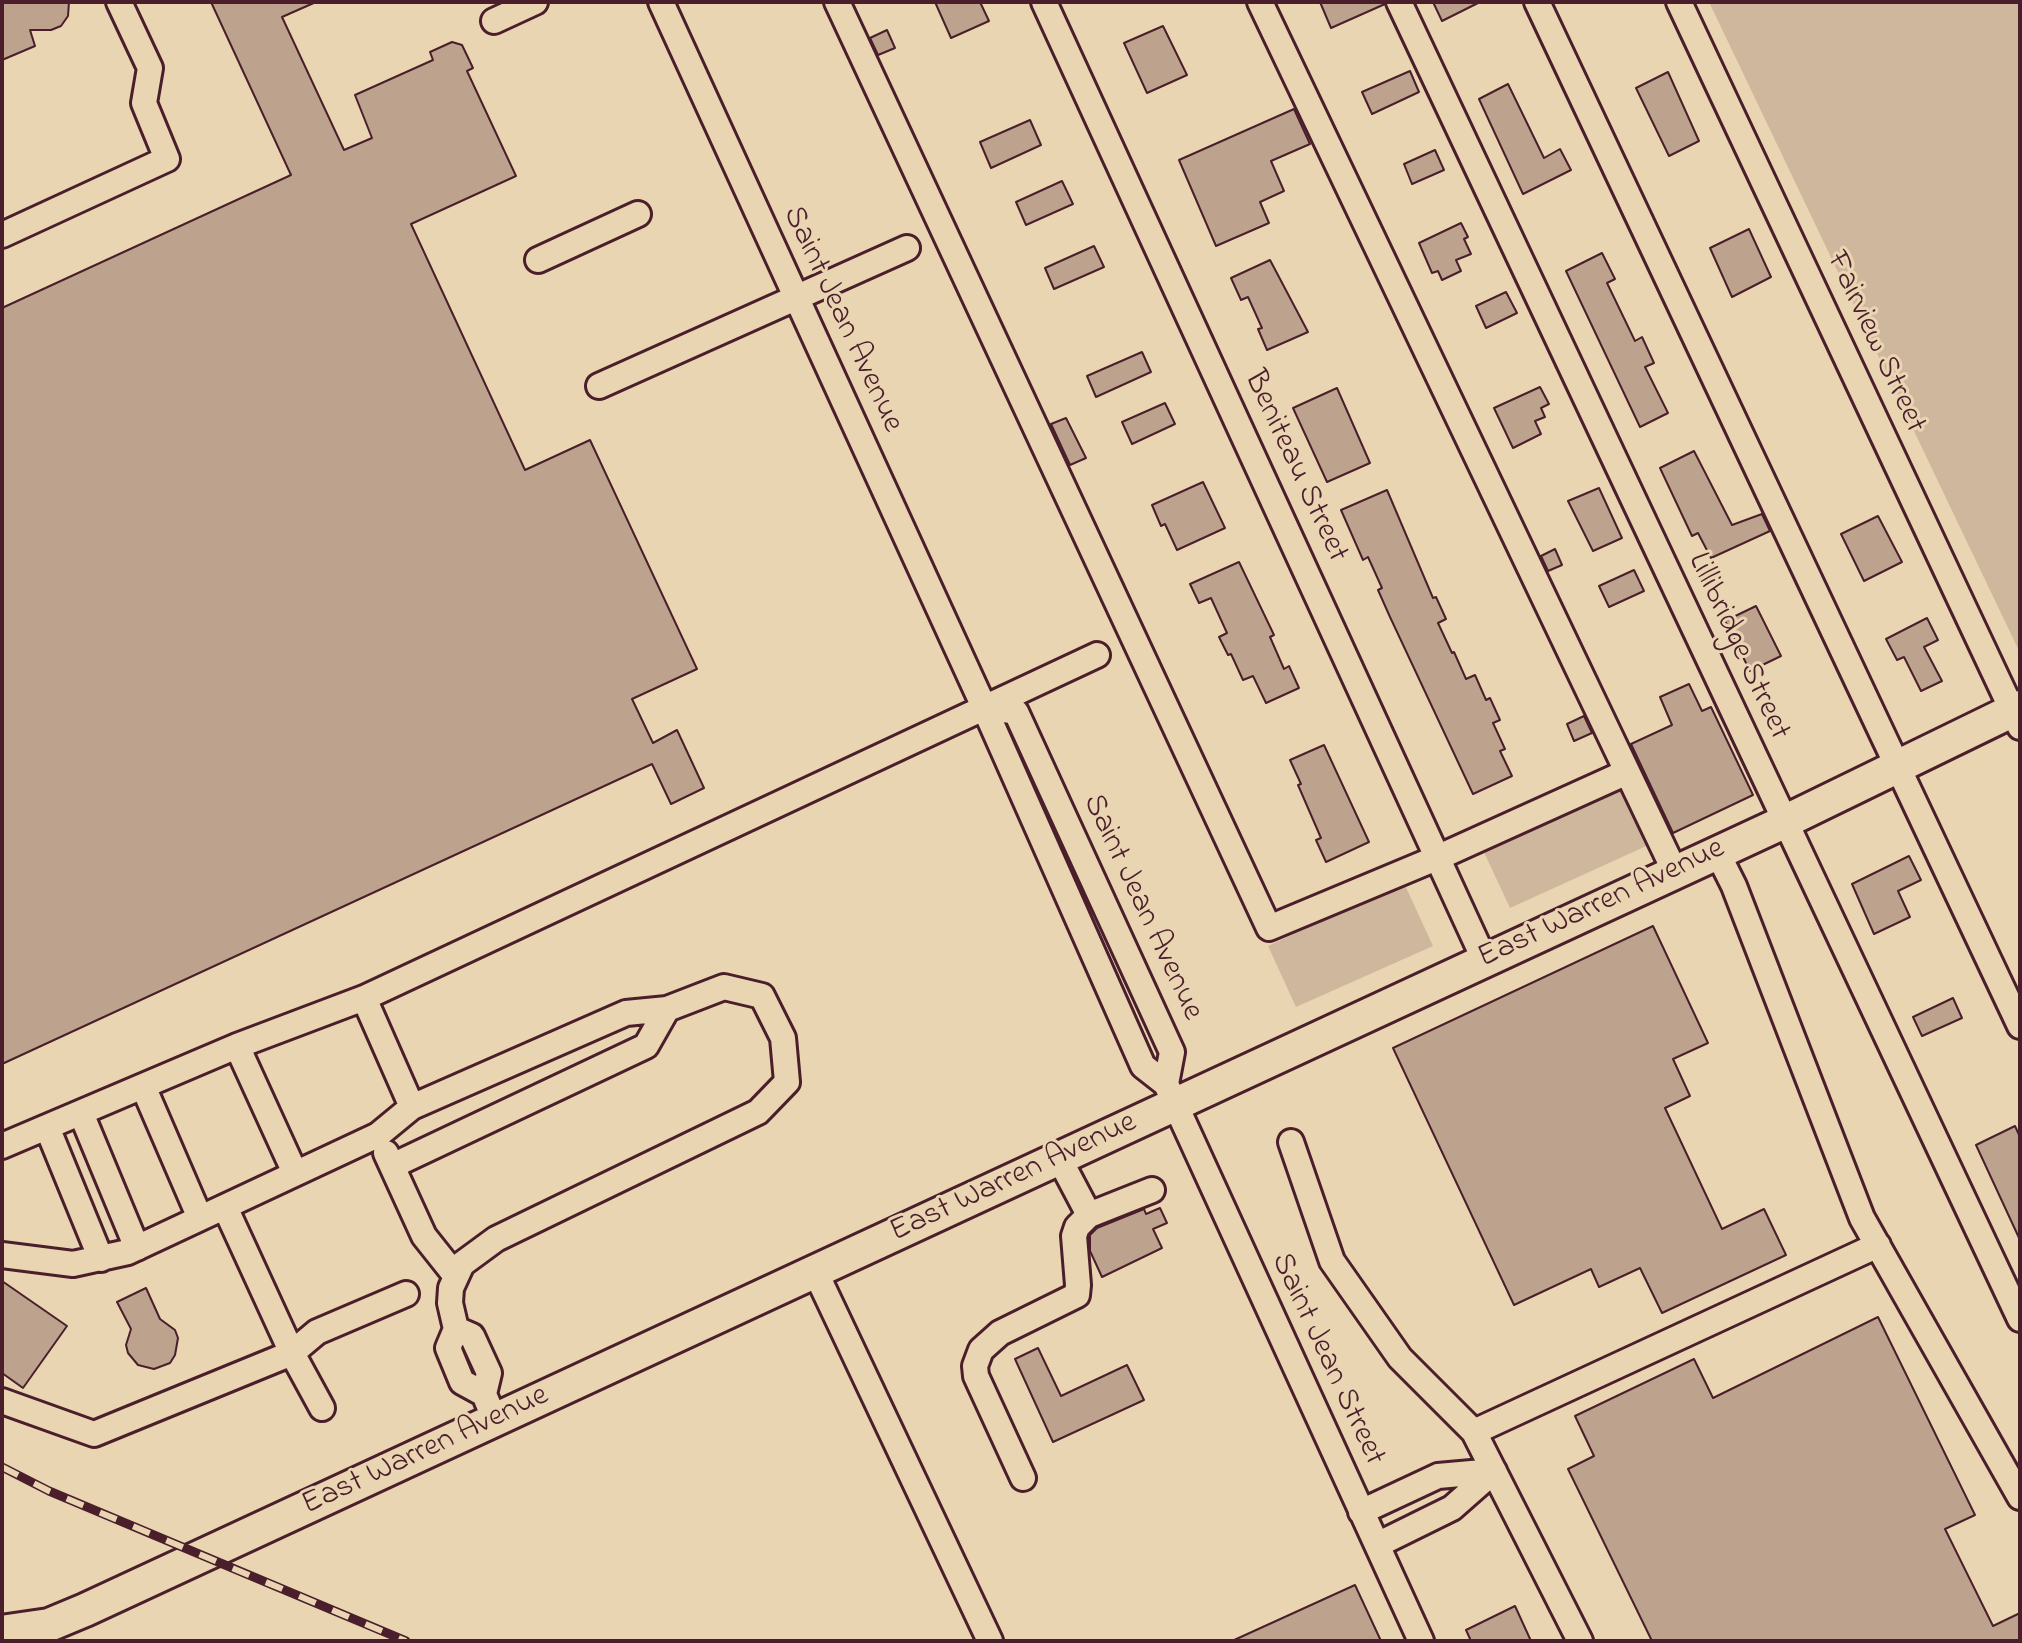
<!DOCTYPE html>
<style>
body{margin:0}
#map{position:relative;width:2022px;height:1643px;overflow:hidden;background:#ead5b3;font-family:"Indie Flower",sans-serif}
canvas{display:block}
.frame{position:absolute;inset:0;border:4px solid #4a1f2b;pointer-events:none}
</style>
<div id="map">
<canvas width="2022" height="1643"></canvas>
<div class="frame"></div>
</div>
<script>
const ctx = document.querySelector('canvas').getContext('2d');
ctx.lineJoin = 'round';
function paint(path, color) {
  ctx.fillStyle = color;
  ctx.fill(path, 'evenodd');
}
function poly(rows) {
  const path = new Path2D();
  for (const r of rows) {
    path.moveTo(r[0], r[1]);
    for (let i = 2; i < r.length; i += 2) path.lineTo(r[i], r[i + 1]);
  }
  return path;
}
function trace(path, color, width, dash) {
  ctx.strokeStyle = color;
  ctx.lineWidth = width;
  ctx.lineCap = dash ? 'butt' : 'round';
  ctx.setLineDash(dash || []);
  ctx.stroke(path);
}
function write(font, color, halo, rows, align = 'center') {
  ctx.font = font + ' "Indie Flower",sans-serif';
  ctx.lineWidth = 6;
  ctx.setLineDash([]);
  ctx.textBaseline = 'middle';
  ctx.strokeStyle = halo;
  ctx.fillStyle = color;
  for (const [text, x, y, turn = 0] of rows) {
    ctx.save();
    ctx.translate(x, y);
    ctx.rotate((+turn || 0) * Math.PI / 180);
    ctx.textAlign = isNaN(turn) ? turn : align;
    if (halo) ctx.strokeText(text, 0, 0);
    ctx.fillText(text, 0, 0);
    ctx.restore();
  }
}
const green = poly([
 [1709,2,2020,2,2020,653],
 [1624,781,1653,843,1510,908,1481,846],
 [1404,883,1433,946,1296,1007,1268,946]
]);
const building = poly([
 [2,2,69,2,68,16,61,26,51,30,30,30,35,46,2,60,2,2],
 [211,2,316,2,282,17,344,150,372,138,355,95,433,60,430,52,452,42,462,45,473,68,467,71,516,176,411,224,525,470,590,440,697,669,632,699,653,743,677,730,704,788,671,804,652,764,2,1064,2,308,291,175,211,2],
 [935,2,980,2,989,21,951,38,935,2],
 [1320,2,1384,2,1385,4,1331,28,1320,2],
 [1433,2,1480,2,1442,21,1433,2],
 [1163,26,1187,75,1147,93,1124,43,1163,26],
 [887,30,895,48,878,55,870,38,887,30],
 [1410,71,1419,92,1372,114,1362,92,1410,71],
 [1668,72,1699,141,1669,156,1636,88,1668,72],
 [1508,84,1544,158,1560,149,1571,170,1523,194,1479,99,1508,84],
 [1294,109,1310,144,1271,161,1284,191,1260,202,1269,223,1216,246,1179,160,1294,109],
 [1030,120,1041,145,991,168,980,142,1030,120],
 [1435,150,1444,170,1412,184,1404,164,1435,150],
 [1062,181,1073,204,1026,225,1016,202,1062,181],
 [1461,223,1468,237,1464,239,1471,254,1456,260,1461,271,1442,280,1438,271,1432,273,1419,243,1461,223],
 [1749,229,1771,277,1732,297,1710,248,1749,229],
 [1094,246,1104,267,1054,289,1045,268,1094,246],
 [1602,253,1615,279,1607,283,1635,341,1642,337,1654,363,1645,367,1668,413,1640,427,1566,271,1602,253],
 [1270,260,1308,332,1267,350,1258,329,1262,328,1248,297,1241,300,1231,278,1270,260],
 [1506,292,1517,313,1486,328,1476,306,1506,292],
 [1142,352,1151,372,1096,397,1087,376,1142,352],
 [1540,387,1549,404,1541,408,1545,417,1535,421,1541,434,1513,448,1494,408,1540,387],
 [1337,388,1370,463,1327,482,1293,408,1337,388],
 [1165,403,1175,424,1132,444,1122,422,1165,403],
 [1066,418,1086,458,1070,465,1051,424,1066,418],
 [1694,451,1732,525,1762,514,1770,531,1711,558,1698,533,1692,536,1660,468,1694,451],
 [1203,482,1225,528,1177,550,1165,524,1161,526,1152,505,1203,482],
 [1599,488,1622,538,1593,551,1568,501,1599,488],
 [1387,490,1433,598,1436,597,1446,619,1438,623,1452,653,1454,652,1466,679,1475,675,1486,700,1490,698,1500,720,1493,723,1505,749,1500,751,1512,776,1473,794,1390,617,1378,590,1382,588,1368,557,1363,560,1341,510,1387,490],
 [1878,516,1902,562,1864,581,1841,534,1878,516],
 [1555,549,1562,565,1548,571,1541,556,1555,549],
 [1239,562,1274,635,1270,637,1284,669,1289,666,1299,688,1266,703,1253,676,1243,680,1231,654,1228,655,1219,637,1227,633,1211,598,1199,603,1190,584,1239,562],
 [1634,570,1644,591,1609,607,1599,586,1634,570],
 [1756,606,1781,656,1750,671,1725,621,1756,606],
 [1927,618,1938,640,1924,647,1942,681,1921,691,1904,657,1897,660,1886,639,1927,618],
 [1689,684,1702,711,1711,707,1753,795,1673,833,1631,744,1672,725,1660,697,1689,684],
 [1584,716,1592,733,1574,741,1567,724,1584,716],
 [1324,745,1369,842,1326,862,1316,840,1321,838,1298,785,1301,784,1290,760,1324,745],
 [1909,856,1921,880,1898,891,1910,917,1874,934,1852,884,1909,856],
 [1653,926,1708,1043,1673,1059,1690,1096,1665,1108,1722,1229,1764,1209,1786,1255,1662,1313,1640,1268,1599,1287,1591,1269,1514,1305,1393,1048,1653,926],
 [1953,998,1962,1018,1922,1036,1913,1017,1953,998],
 [2015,1126,2020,1137,2020,1240,1976,1145,2015,1126],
 [1160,1208,1167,1223,1153,1229,1162,1248,1102,1277,1090,1251,1090,1235,1097,1228,1144,1209,1146,1214,1160,1208],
 [2,1281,67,1326,23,1388,2,1373,2,1281],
 [146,1288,160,1319,175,1330,178,1338,175,1355,170,1363,154,1369,138,1365,128,1353,126,1345,131,1329,117,1302,146,1288],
 [1878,1317,1975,1515,1945,1529,1993,1626,2020,1613,2020,1641,1652,1641,1568,1469,1594,1456,1575,1416,1694,1359,1713,1398,1878,1317],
 [1038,1348,1061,1396,1127,1365,1144,1400,1053,1442,1015,1359,1038,1348],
 [1355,1585,1381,1641,1232,1641,1355,1585],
 [1515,1606,1531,1641,1471,1641,1466,1630,1515,1606]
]);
const minor = poly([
 [661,2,984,707,1143,1066,1166,1084,1421,1641],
 [837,2,1269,928,1439,857,1627,772],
 [1044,2,1484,959],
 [1260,2,1675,872],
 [1399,2,2020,1319],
 [1537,2,2020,1026],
 [1679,2,2020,727],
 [494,21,535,2],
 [2,235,167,159,144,103,150,68,119,2],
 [538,260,638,214],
 [599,386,907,248],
 [984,707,1016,712,1172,1052,1166,1084],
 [1717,852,1734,886,1862,1218,2020,1497],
 [364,998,412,1107],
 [237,1046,295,1173],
 [143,1086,200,1218],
 [81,1113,137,1248],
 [47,1127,101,1259],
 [1291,1142,1332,1261,1400,1358,1474,1432,1580,1641],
 [2,1146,237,1046,364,998,1097,655],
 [386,1153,424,1236,455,1275],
 [1059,1158,1089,1215,1152,1190],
 [392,1166,646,1046,667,1009],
 [225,1207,292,1353,322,1408],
 [2,1255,73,1264,128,1252,378,1135,412,1107,626,1013,667,1009,724,987,762,996,783,1038,787,1082,758,1112,496,1239,462,1264,451,1288,450,1303,456,1329,448,1348,462,1382,484,1394],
 [815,1271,990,1641],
 [456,1329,472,1336,489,1373,484,1394,489,1406],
 [2,1401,94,1434,292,1353,317,1332,406,1294],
 [1474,1432,1878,1245],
 [1023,1478,976,1376,975,1366,981,1350,1000,1333,1077,1295,1078,1285,1074,1236,1077,1227,1089,1215],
 [1361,1512,1438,1476,1494,1471],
 [1377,1545,1452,1508,1494,1471]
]);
const major = poly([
 [2,1632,49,1625,85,1610,1784,822,2020,707]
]);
const rail = poly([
 [2,1467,49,1491,406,1641]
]);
const streetNames = [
 ["Saint Jean Avenue",841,320,65],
 ["Fairview Street",1874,343,65],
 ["Beniteau Street",1294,467,65],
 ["Lillibridge Street",1737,647,65],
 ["East Warren Avenue",1602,905,-25],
 ["Saint Jean Avenue",1141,908,65],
 ["East Warren Avenue",1014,1179,-25],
 ["Saint Jean Street",1326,1360,65],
 ["East Warren Avenue",426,1452,-25]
];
paint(green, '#cfb79d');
paint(building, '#bda38d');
trace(building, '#4a1f2b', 2);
trace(minor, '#4a1f2b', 30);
trace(major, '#4a1f2b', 38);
trace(minor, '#ead5b3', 24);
trace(major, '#ead5b3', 32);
trace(rail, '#4a1f2b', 9);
trace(rail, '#ead5b3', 6, [18]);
write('32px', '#4a1f2b', '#ead5b3', streetNames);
</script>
